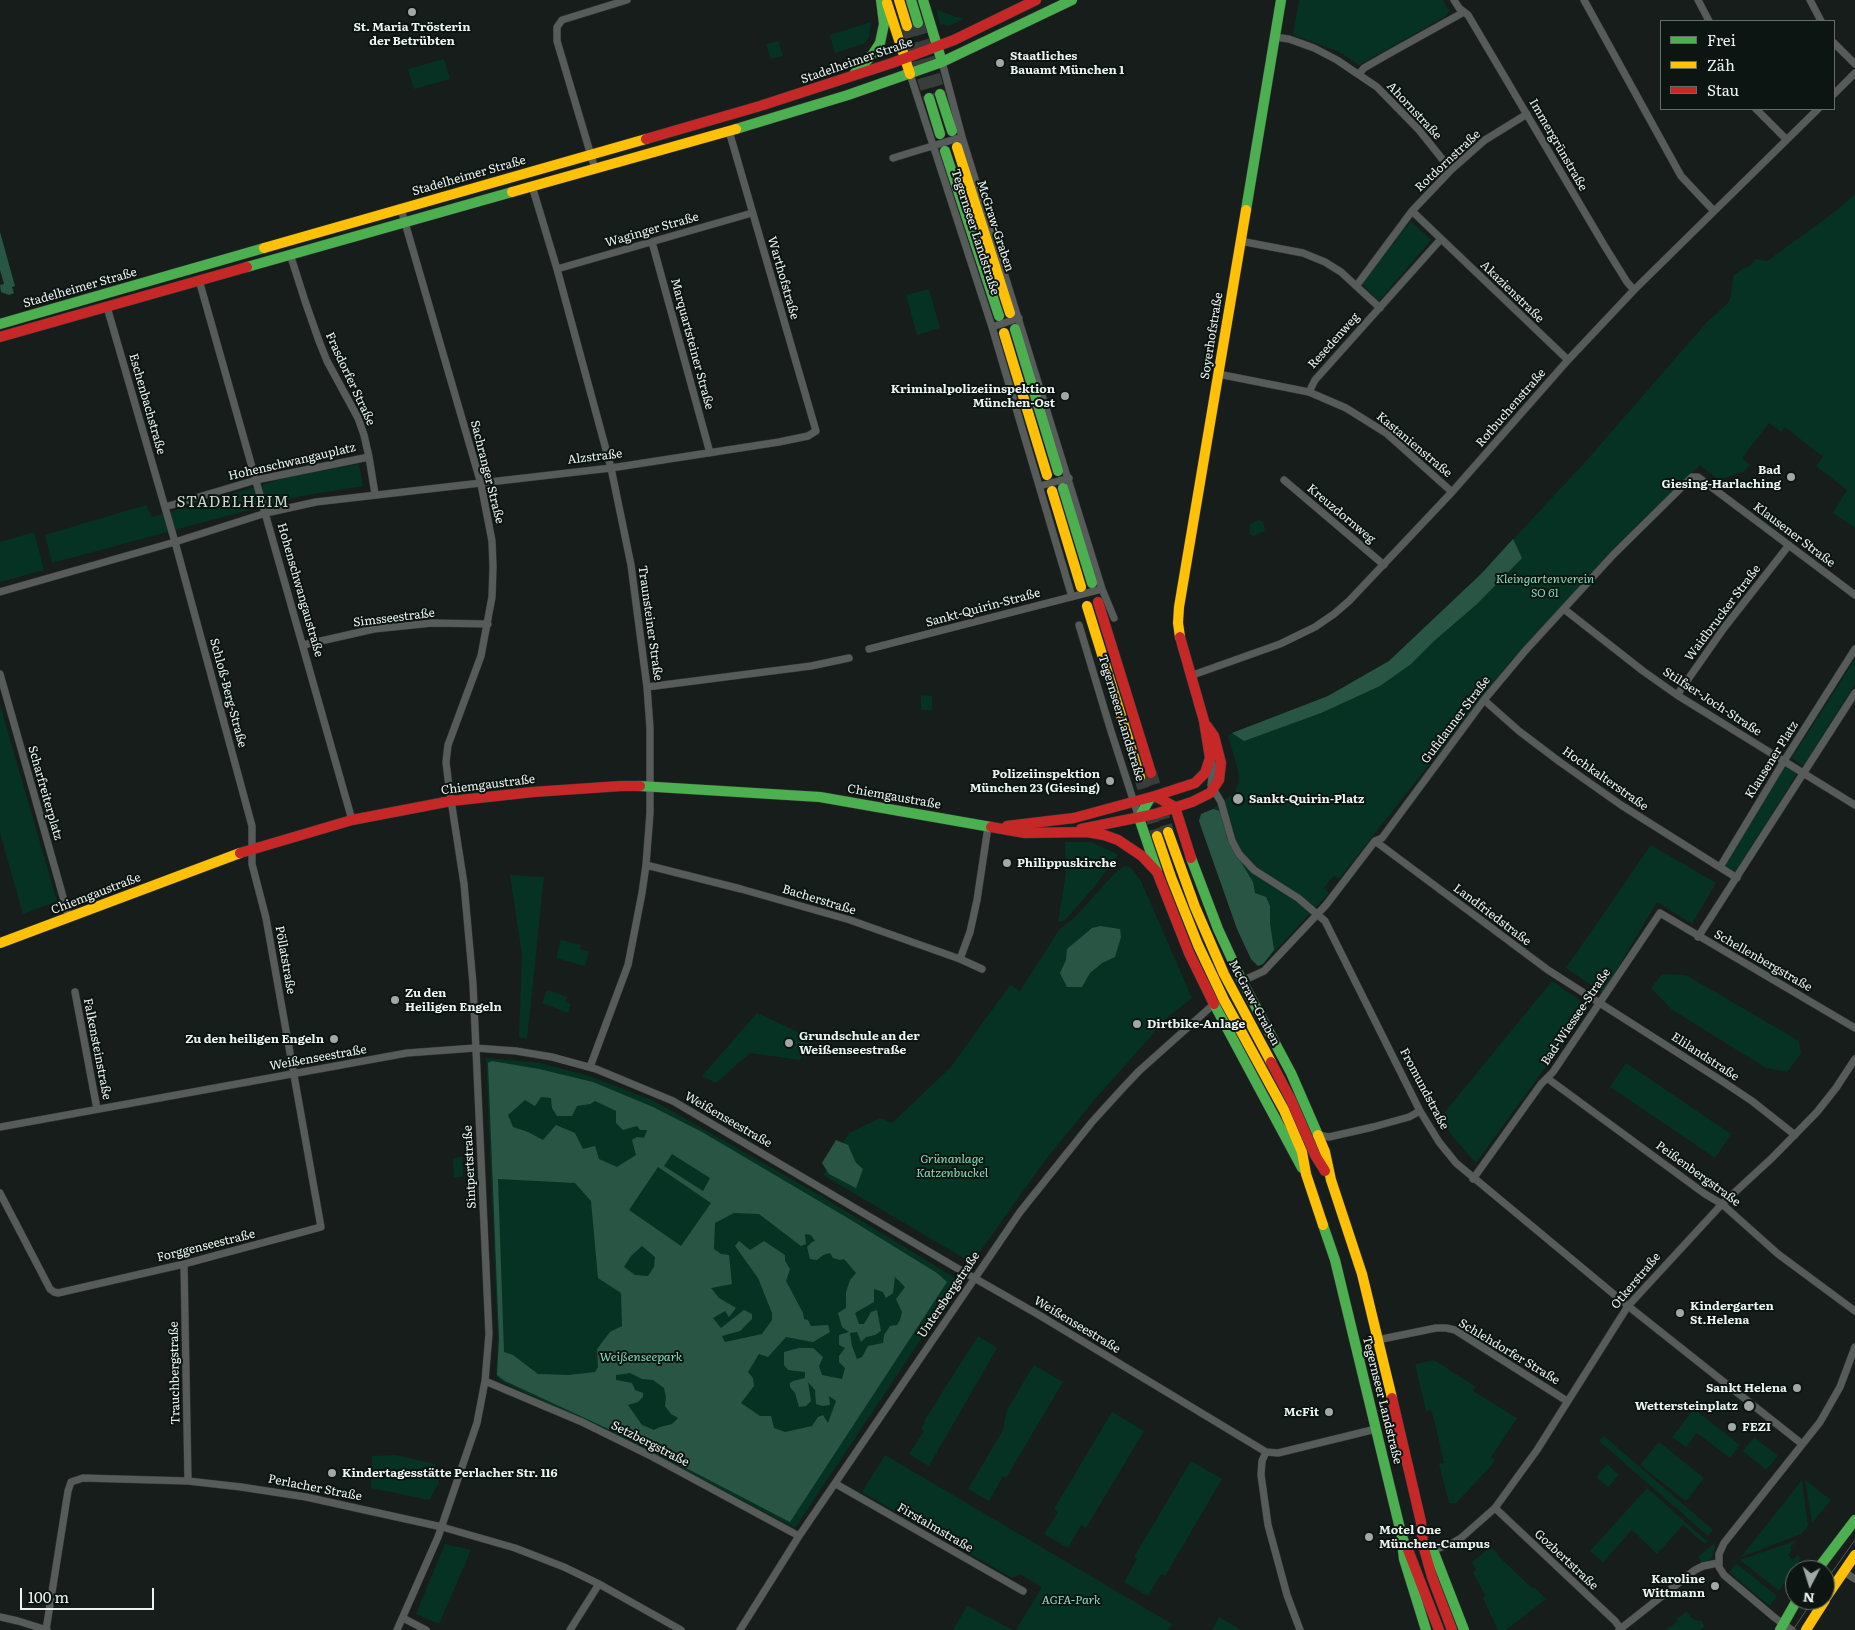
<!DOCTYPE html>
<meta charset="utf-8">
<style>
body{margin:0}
#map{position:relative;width:1855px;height:1630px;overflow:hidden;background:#171d1a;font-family:Literata,serif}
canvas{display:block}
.legend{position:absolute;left:1660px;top:20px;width:175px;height:90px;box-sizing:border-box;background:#0c1511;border:1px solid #666e6a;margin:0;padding:6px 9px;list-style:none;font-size:15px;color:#ecf3f0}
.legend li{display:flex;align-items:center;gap:10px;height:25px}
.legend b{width:25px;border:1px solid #666e6a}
.north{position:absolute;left:1785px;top:1560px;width:50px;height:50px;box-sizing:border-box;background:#0c1511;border:1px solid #666e6a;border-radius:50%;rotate:185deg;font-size:14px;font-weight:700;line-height:20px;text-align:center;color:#ecf3f0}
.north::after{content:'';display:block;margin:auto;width:18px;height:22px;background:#a1a8a5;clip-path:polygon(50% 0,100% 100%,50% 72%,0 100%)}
.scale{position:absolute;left:20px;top:1588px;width:134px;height:22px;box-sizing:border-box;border:2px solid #ecf3f0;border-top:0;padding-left:6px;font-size:15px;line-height:18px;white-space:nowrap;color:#ecf3f0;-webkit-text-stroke:4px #0c1511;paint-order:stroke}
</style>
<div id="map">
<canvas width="1855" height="1630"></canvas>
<ul class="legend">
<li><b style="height:6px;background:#4caf50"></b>Frei</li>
<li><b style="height:6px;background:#ffc107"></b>Zäh</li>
<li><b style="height:6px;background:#c62828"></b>Stau</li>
</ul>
<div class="north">N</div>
<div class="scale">100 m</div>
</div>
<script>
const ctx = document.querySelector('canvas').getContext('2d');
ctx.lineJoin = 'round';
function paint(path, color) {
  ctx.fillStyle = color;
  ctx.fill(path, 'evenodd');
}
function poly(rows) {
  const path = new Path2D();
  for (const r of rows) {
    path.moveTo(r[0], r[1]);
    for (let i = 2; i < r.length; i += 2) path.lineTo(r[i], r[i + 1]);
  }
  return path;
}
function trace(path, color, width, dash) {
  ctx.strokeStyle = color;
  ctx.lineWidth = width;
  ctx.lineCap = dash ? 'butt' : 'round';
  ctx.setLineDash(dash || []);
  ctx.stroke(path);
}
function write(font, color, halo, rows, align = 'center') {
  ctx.font = font + ' Literata,serif';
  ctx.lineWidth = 4;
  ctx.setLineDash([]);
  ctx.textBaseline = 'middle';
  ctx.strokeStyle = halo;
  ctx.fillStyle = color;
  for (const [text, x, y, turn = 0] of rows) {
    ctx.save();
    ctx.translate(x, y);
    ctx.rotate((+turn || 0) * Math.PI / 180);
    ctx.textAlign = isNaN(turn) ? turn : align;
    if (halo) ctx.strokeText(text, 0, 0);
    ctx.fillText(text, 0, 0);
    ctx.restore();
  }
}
const green = poly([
 [1299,0,1443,0,1449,11,1446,16,1359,65,1338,51,1293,35],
 [936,9,950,15,964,19,949,26,940,24],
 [871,22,869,37,865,43,835,53,830,35],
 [778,41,783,56,771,59,766,44],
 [444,59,450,79,414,89,408,69],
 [1855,194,1855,528,1833,513,1847,490,1816,466,1823,457,1785,427,1781,432,1769,423,1742,458,1750,465,1745,471,1719,480,1700,465,1611,551,1510,662,1339,879,1334,876,1324,888,1329,893,1263,964,1258,966,1251,959,1237,929,1199,821,1201,814,1213,809,1235,792,1239,782,1238,770,1228,735,1328,696,1389,661,1481,574,1587,460,1707,322,1727,304,1731,297,1733,276,1742,269,1750,266,1756,259,1767,261,1836,211],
 [1411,221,1431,240,1379,301,1362,284],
 [929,289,940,328,917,335,906,295],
 [359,464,363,486,301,496,52,563,45,535,146,505,152,517,289,477],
 [1259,520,1263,522,1265,531,1253,536,1250,534,1250,524],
 [34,532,44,570,0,582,0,542],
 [1855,659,1855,684,1803,766,1792,758],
 [921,695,932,696,932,710,921,710],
 [0,705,57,901,23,914,0,833],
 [1784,766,1797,774,1735,872,1722,864],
 [1065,842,1091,842,1107,849,1118,855,1095,886,1066,919,1061,922,1058,922,1066,873],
 [1651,845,1716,883,1692,924,1657,902,1603,993,1566,968],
 [1124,866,1130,867,1141,881,1192,998,1168,1017,1095,1099,1043,1163,972,1263,823,1175,849,1133,881,1118,892,1123,950,1068,1010,985,1020,991,1059,930,1078,914,1112,876],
 [510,875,544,877,527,1039,519,1037,522,955],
 [561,940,581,945,580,949,589,951,585,966,556,958],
 [1662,974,1686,975,1799,1041,1801,1054,1787,1072,1766,1068,1671,1009,1651,988],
 [1552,981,1589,1007,1476,1163,1453,1137,1440,1118],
 [547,990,567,997,565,1002,571,1004,568,1013,542,1003],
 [757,1013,811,1038,800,1060,750,1053,716,1083,702,1076],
 [486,1058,540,1063,589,1076,654,1101,821,1196,960,1281,795,1528,629,1441,502,1382,496,1376,498,1339],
 [1626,1063,1731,1134,1715,1158,1610,1087],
 [462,1157,463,1177,454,1177,453,1158],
 [978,1336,997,1348,929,1466,909,1454,924,1431,921,1429,925,1422,924,1421],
 [1434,1360,1476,1387,1473,1391,1517,1418,1491,1457,1495,1460,1491,1466,1456,1503,1449,1503,1439,1464,1444,1463,1435,1423,1431,1410,1426,1411,1415,1364],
 [1034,1365,1063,1382,1006,1478,1003,1476,989,1501,968,1489,1003,1430,1007,1410],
 [1694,1409,1740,1445,1730,1458,1697,1433,1686,1447,1672,1437],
 [1112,1412,1144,1431,1086,1528,1081,1525,1068,1548,1044,1534,1058,1512,1054,1509],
 [1604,1436,1713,1530,1708,1536,1599,1441],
 [1754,1437,1778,1456,1766,1470,1743,1451],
 [1659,1442,1704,1478,1686,1501,1640,1465],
 [396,1455,435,1464,439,1483,429,1500,371,1488,372,1456],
 [885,1455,1172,1624,1168,1630,1016,1630,1042,1587,1020,1574,1012,1578,862,1492],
 [1191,1461,1222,1479,1165,1576,1161,1574,1148,1596,1124,1582,1137,1559,1134,1557],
 [1607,1464,1619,1475,1608,1487,1596,1477],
 [1802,1480,1808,1526,1801,1534,1741,1557],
 [1805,1480,1831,1500,1812,1523],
 [1647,1488,1708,1542,1705,1544,1683,1525,1657,1554,1632,1530,1603,1562,1590,1551],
 [1797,1540,1790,1548,1792,1550,1788,1555,1793,1560,1798,1555,1801,1558,1779,1591,1740,1560],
 [445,1544,471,1550,439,1624,416,1614],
 [1713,1544,1715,1547,1712,1558,1708,1562,1702,1563,1698,1557],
 [1491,1547,1498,1554,1497,1555,1533,1589,1534,1587,1546,1599,1506,1630,1498,1630,1483,1598,1485,1595,1473,1572,1476,1570,1472,1562],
 [1737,1564,1777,1596,1770,1606,1729,1572,1735,1565],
 [967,1606,1013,1630,953,1630],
 [1686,1611,1694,1620,1699,1621,1701,1620,1704,1626,1701,1630,1666,1630,1678,1621,1677,1618,1683,1615],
 [1219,1617,1241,1630,1212,1630]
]);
const forest = poly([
 [0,232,15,286,12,287,14,293,9,295,1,292,0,285,4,284,0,270],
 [1513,539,1522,558,1477,604,1434,641,1411,664,1380,686,1321,713,1244,741,1232,733,1328,696,1389,661,1481,574],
 [1213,809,1220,811,1222,815,1227,839,1253,882,1255,893,1266,897,1270,906,1270,923,1274,950,1263,964,1258,966,1251,959,1237,929,1201,827,1199,821,1201,814],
 [1100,926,1120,929,1121,937,1115,957,1102,963,1090,973,1082,987,1067,987,1060,973,1066,960,1067,949,1092,928],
 [492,1061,539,1069,593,1082,653,1107,702,1132,851,1220,937,1273,947,1282,790,1522,630,1439,505,1381,497,1375,499,1339,488,1063],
 [541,1097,551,1098,552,1108,557,1116,572,1116,577,1106,590,1104,595,1101,616,1111,616,1123,623,1130,637,1126,640,1130,647,1130,644,1138,637,1137,632,1140,636,1155,617,1167,599,1159,595,1146,583,1149,575,1133,556,1125,543,1140,528,1132,513,1127,508,1115,525,1100,535,1106],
 [672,1154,710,1178,703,1191,664,1166],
 [658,1167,711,1203,681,1246,629,1210],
 [498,1179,575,1183,591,1201,598,1278,621,1293,622,1326,610,1332,597,1349,598,1367,595,1372,569,1375,538,1374,513,1355,504,1352],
 [734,1213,759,1214,801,1246,806,1244,805,1234,811,1235,815,1241,812,1242,807,1247,810,1259,817,1260,823,1255,830,1253,833,1258,840,1260,844,1259,856,1273,850,1280,846,1292,846,1308,838,1313,842,1327,849,1332,839,1335,839,1345,845,1348,839,1356,839,1362,845,1368,842,1379,822,1375,819,1366,823,1357,813,1348,799,1348,784,1352,784,1365,788,1370,805,1372,805,1378,793,1381,790,1383,790,1387,795,1393,799,1407,806,1406,811,1401,808,1382,815,1390,816,1404,822,1406,830,1405,829,1396,836,1401,828,1423,823,1415,818,1417,812,1426,785,1432,774,1428,771,1416,760,1416,741,1403,754,1386,753,1378,748,1372,759,1354,768,1357,786,1337,813,1342,830,1332,828,1325,811,1326,808,1320,804,1319,803,1313,786,1281,790,1269,785,1261,785,1255,764,1241,750,1250,739,1241,735,1246,758,1278,772,1313,772,1320,762,1334,725,1342,722,1336,740,1331,752,1319,752,1314,744,1310,721,1328,713,1318,725,1311,729,1317,736,1308,719,1298,711,1288,732,1284,729,1255,721,1254,714,1249,715,1223],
 [642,1246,655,1257,654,1267,648,1276,635,1275,624,1267,631,1256],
 [895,1277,905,1287,896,1299,902,1312,900,1320,897,1325,890,1326,884,1335,883,1343,868,1346,862,1357,857,1359,852,1346,850,1333,857,1332,861,1342,866,1337,875,1335,881,1331,877,1310,871,1312,864,1324,859,1324,855,1313,874,1302,874,1289,883,1292,886,1298,893,1293],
 [630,1373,642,1379,653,1380,664,1388,666,1397,665,1406,671,1414,678,1418,672,1424,660,1427,654,1430,642,1425,628,1405,638,1402,643,1397,643,1393,635,1390,632,1383,616,1380,616,1375],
 [836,1140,848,1145,856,1163,863,1169,856,1188,829,1174,822,1163]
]);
const highwayTunnel = poly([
 [918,23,940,94],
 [907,26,929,98],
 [1151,773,1168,832],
 [1140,777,1157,836]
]);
const street = poly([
 [1454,0,1459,8,1468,15,1604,245,1627,282,1634,290],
 [1584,0,1681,176,1714,211],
 [1698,0,1709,21],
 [1810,0,1821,21],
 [1274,37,1289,39,1314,48,1337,60,1377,87,1419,130,1451,170],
 [1834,43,1855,64],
 [942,62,962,137,1102,589,1114,618],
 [910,74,992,327,1072,597],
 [1359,74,1364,68,1392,52,1464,12],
 [1834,94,1855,73],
 [1756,109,1786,139],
 [893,158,962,137],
 [595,169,557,41,557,27,562,20,627,0],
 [532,186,557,269,611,468,631,565,647,687,650,728,650,813,646,865,642,893,628,965,590,1067],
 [1412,211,1568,360],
 [1240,241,1303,253,1325,262,1341,272,1380,308],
 [652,242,710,453],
 [290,254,305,301,319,341,327,361,358,418,364,435,369,457],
 [557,269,752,213],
 [199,280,352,820],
 [1357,285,1412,211,1451,170,1485,140,1527,114],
 [992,327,1019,318],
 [1218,374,1309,392,1346,408,1386,433,1452,492],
 [1309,392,1315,380,1441,239],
 [1284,480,1384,565],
 [1040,486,1069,478],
 [165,507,256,480,369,457,375,494],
 [0,592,175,542,266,513,316,502,611,468,779,442,808,436,816,431,729,131],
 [1564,609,1643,671,1677,695,1855,805],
 [1079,625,1110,728,1139,818],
 [303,645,374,629,432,623,488,624],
 [869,649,1102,589],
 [0,674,69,918],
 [1190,676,1280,644,1315,627,1334,614,1349,601,1452,492,1568,360,1634,290,1818,109],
 [647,687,811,666,849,658],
 [1677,695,1724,628,1789,545],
 [1484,700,1519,731,1560,762,1621,805,1737,878],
 [1210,758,1213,766,1211,785,1221,802,1232,841,1239,854,1254,870,1298,898,1325,921,1420,1111,1439,1142,1456,1163,1628,1306,1802,1444],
 [1375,841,1548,970,1725,1083,1752,1101,1795,1135],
 [646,865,741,889,850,920,960,959,982,969],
 [1720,867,1784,761,1855,649],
 [1698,937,1855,693],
 [960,959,970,932,977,900,988,827],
 [1242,981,1264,971,1326,905,1375,841,1382,838,1484,700,1525,651,1613,555,1692,477,1698,477,1855,595],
 [75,992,97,1109],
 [1547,1078,1705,1194,1722,1204,1778,1254,1855,1311],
 [0,1127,407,1053,475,1048,516,1051,552,1057,596,1069,673,1101,955,1267,1039,1315,1266,1452,1278,1453,1376,1429],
 [1318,1135,1329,1137,1373,1127,1409,1117,1420,1111],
 [1473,1179,1541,1084,1553,1072,1660,913,1855,1028],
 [0,1193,50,1289,54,1292,58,1293,184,1264,321,1227,266,918,252,864,252,826,175,542,107,307],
 [184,1264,188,1481],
 [1377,1340,1436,1328,1446,1328,1455,1330,1567,1401],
 [485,1381,582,1422,649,1455,799,1536],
 [1266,1452,1262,1461,1261,1475,1268,1525,1287,1595,1300,1630],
 [836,1484,1023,1591],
 [1495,1508,1615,1621,1621,1629],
 [1433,1550,1451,1544,1461,1538,1495,1508,1537,1450,1628,1306,1722,1204,1772,1158,1817,1112,1836,1088,1855,1059],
 [1843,1571,1855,1579],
 [0,1617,18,1621,47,1630],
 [403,1618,426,1630],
 [46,1630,68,1491,71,1482,83,1478,188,1481,241,1487,306,1497,442,1527,515,1548,564,1567,599,1584,681,1630],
 [397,1630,438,1537,477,1423,485,1381,489,1334,473,984,464,884,449,787,446,762,448,745,481,656,492,597,493,567,492,541,481,484,401,209],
 [570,1630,599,1584],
 [740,1630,799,1536,1020,1212,1092,1122,1122,1089,1139,1071,1214,1004],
 [1619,1630,1695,1570,1703,1566,1718,1563],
 [1792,1630,1775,1618,1724,1575,1719,1567,1719,1554,1724,1543,1820,1422,1840,1387,1855,1347]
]);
const fast = poly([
 [911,0,918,23],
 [923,0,942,62],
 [854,74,873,54,880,43,884,24,881,0],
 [940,94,952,131],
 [929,98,940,134],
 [736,129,848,95,942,62,1072,0],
 [945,151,999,316],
 [1246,210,1281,0],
 [247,267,512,192],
 [0,324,264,248],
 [1015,329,1058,471],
 [1063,488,1092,583],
 [640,786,820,797,991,827],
 [1150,798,1139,818,1157,871],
 [1191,858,1218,929,1242,981,1291,1073,1318,1135],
 [1214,1004,1302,1168],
 [1323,1225,1335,1260,1402,1537,1408,1550],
 [1402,1542,1404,1559,1426,1630],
 [1433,1550,1464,1630],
 [1817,1570,1855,1520],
 [1780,1630,1797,1600]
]);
const slow = poly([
 [899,0,907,26],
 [887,3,910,74],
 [957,147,1010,313],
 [512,192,736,129],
 [264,248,646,139],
 [1004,333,1047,475],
 [1052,491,1081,587],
 [1087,606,1140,777],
 [1180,637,1178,623,1179,607,1246,210],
 [1168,832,1195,907,1224,974,1271,1062],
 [1157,836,1171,877,1198,945,1224,1000,1284,1110,1302,1152,1306,1174,1323,1225],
 [0,943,240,853],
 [1318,1135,1325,1152,1331,1180,1362,1274,1392,1398],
 [1825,1599,1855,1555],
 [1806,1630,1825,1600]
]);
const jam = poly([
 [646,139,760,106,892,63,954,40,1036,0],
 [0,337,247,267],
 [1098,602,1151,773],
 [1155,796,1195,783,1205,773,1210,758,1204,721,1180,637],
 [1007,826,1074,818,1155,796,1175,807,1191,858],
 [991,827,1025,833,1087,832,1104,835,1118,840,1142,856,1157,872,1189,953,1214,1004],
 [1081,829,1155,814,1192,802,1210,793,1219,780,1221,763,1214,736,1207,726],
 [240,853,352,820,451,801,533,792,621,786,640,786],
 [1271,1062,1291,1100,1315,1155,1325,1171],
 [1392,1398,1421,1522,1423,1545,1432,1577,1452,1630],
 [1408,1550,1439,1630]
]);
const tram = poly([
 [1825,1582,1855,1540],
 [1793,1630,1813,1600]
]);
const markers = [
 [412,12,5,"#a1a8a5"],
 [1000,63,5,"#a1a8a5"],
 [1065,396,5,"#a1a8a5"],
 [1791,477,5,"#a1a8a5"],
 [1110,781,5,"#a1a8a5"],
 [1238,799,6,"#a1a8a5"],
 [1007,863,5,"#a1a8a5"],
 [395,1000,5,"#a1a8a5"],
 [1137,1024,5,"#a1a8a5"],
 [334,1039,5,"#a1a8a5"],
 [789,1043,5,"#a1a8a5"],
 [1680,1313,5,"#a1a8a5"],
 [1797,1388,5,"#a1a8a5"],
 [1749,1406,6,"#a1a8a5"],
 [1329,1412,5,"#a1a8a5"],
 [1732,1427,5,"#a1a8a5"],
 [332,1473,5,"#a1a8a5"],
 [1369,1537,5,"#a1a8a5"],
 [1715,1586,5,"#a1a8a5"]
];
const poiNames = [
 ["St. Maria Trösterin",412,27,"center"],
 ["der Betrübten",412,41,"center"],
 ["Staatliches",1010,56],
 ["Bauamt München 1",1010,70],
 ["Kriminalpolizeiinspektion",1055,389,"right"],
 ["München-Ost",1055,403,"right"],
 ["Bad",1781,470,"right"],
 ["Giesing-Harlaching",1781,484,"right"],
 ["Polizeiinspektion",1100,774,"right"],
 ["München 23 (Giesing)",1100,788,"right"],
 ["Sankt-Quirin-Platz",1249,799],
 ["Philippuskirche",1017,863],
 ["Zu den",405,993],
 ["Heiligen Engeln",405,1007],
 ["Dirtbike-Anlage",1147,1024],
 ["Grundschule an der",799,1036],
 ["Weißenseestraße",799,1050],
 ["Zu den heiligen Engeln",324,1039,"right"],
 ["Kindergarten",1690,1306],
 ["St.Helena",1690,1320],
 ["Sankt Helena",1787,1388,"right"],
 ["Wettersteinplatz",1738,1406,"right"],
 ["McFit",1319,1412,"right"],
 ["FEZI",1742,1427],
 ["Kindertagesstätte Perlacher Str. 116",342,1473],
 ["Motel One",1379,1530],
 ["München-Campus",1379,1544],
 ["Karoline",1705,1579,"right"],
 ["Wittmann",1705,1593,"right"]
];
const streetNames = [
 ["Stadelheimer Straße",857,61,-19],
 ["Ahornstraße",1414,111,47],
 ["Immergrünstraße",1558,145,60],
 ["Rotdornstraße",1448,161,-43],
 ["Stadelheimer Straße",469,176,-16],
 ["McGraw-Graben",995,226,72],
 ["Waginger Straße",652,230,-16],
 ["Tegernseer Landstraße",975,232,72],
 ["Warthofstraße",783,278,74],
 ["Stadelheimer Straße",80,288,-16],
 ["Akazienstraße",1512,292,44],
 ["Soyerhofstraße",1212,336,-81],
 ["Resedenweg",1334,341,-48],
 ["Marquartsteiner Straße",692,344,75],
 ["Frasdorfer Straße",350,379,65],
 ["Eschenbachstraße",147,404,74],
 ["Rotbuchenstraße",1511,408,-49],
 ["Kastanienstraße",1414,445,40],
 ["Alzstraße",595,457,-7],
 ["Hohenschwangauplatz",292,462,-13],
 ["Sachranger Straße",487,472,76],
 ["Kreuzdornweg",1341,514,40],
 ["Klausener Straße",1794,535,37],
 ["Hohenschwangaustraße",300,590,74],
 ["Sankt-Quirin-Straße",983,608,-15],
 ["Waidbrucker Straße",1723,613,-53],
 ["Simsseestraße",394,618,-7],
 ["Traunsteiner Straße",650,623,82],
 ["Schloß-Berg-Straße",228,693,75],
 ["Stilfser-Joch-Straße",1712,702,33],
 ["Tegernseer Landstraße",1121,718,73],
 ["Gufidauner Straße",1456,720,-53],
 ["Klausener Platz",1772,760,-58],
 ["Hochkalterstraße",1605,779,35],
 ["Chiemgaustraße",488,785,-7],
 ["Scharfreiterplatz",45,793,74],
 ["Chiemgaustraße",894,797,10],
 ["Chiemgaustraße",96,894,-21],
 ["Bacherstraße",819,900,17],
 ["Landfriedstraße",1492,915,37],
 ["Pöllatstraße",285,960,80],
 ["Schellenbergstraße",1763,961,30],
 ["McGraw-Graben",1254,1003,62],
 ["Bad-Wiessee-Straße",1576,1017,-56],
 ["Falkensteinstraße",97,1049,79],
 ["Elilandstraße",1705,1057,33],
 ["Weißenseestraße",318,1058,-10],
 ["Fromundstraße",1424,1089,62],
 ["Weißenseestraße",728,1120,30],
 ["Sintpertstraße",470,1167,-93],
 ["Peißenbergstraße",1698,1174,36],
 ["Forggenseestraße",206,1246,-14],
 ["Otkerstraße",1636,1281,-50],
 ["Untersbergstraße",949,1295,-56],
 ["Weißenseestraße",1077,1325,31],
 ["Schlehdorfer Straße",1509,1352,31],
 ["Trauchbergstraße",175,1373,-91],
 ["Tegernseer Landstraße",1382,1400,76],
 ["Setzbergstraße",650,1444,27],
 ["Perlacher Straße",315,1488,11],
 ["Firstalmstraße",935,1528,30],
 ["Gozbertstraße",1566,1560,43]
];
const parkNames = [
 ["Kleingartenverein",1545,579],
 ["SO 61",1545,593],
 ["Grünanlage",952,1159],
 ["Katzenbuckel",952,1173],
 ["Weißenseepark",641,1357],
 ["AGFA-Park",1071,1600]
];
const quarterNames = [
 ["STADELHEIM",233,503]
];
paint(green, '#063224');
paint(forest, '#295644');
trace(highwayTunnel, '#373d3a', 12, [12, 6]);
trace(street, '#353a38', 8);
trace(fast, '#353a38', 11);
trace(slow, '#353a38', 11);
trace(jam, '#353a38', 11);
trace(street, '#575b59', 7);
trace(fast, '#4caf50', 10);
trace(slow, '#ffc107', 10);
trace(jam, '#c62828', 10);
trace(tram, '#525755', 1);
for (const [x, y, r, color] of markers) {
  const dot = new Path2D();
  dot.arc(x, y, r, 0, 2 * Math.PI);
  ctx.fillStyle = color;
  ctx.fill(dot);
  trace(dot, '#0c1511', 2);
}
write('bold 12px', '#ecf3f0', '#0c1511', poiNames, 'left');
write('12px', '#ecf3f0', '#0c1511', streetNames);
write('italic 12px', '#89dbb8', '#0c1511', parkNames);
ctx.letterSpacing = '1px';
write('15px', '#cddad4', '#0c1511', quarterNames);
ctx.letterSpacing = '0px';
</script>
